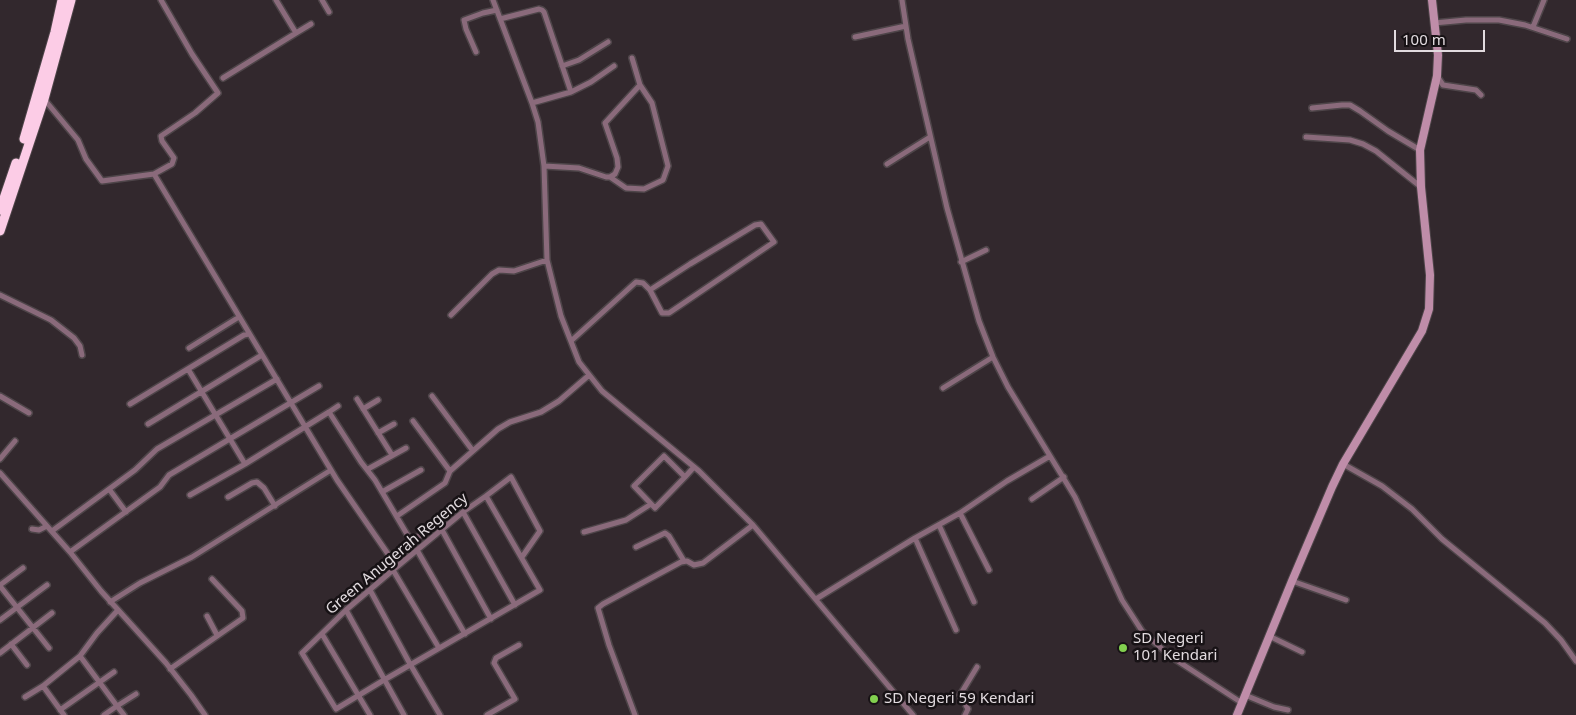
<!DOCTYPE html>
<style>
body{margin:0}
#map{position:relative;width:1576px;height:715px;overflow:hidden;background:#32282d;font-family:"Noto Sans",sans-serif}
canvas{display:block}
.scale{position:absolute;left:1394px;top:30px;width:91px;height:22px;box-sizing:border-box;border:2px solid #e2dbdf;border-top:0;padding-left:6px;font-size:15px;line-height:18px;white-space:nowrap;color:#e2dbdf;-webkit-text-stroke:4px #171215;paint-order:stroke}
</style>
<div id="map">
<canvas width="1576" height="715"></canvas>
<div class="scale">100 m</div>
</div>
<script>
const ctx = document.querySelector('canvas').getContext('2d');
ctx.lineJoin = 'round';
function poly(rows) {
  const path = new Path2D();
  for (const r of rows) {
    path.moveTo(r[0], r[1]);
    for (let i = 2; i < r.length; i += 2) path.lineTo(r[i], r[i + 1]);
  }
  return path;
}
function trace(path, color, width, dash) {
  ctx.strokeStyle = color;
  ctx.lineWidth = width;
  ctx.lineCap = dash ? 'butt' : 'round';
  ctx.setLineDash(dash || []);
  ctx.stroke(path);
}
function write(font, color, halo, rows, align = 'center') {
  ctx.font = font + ' "Noto Sans",sans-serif';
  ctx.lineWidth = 5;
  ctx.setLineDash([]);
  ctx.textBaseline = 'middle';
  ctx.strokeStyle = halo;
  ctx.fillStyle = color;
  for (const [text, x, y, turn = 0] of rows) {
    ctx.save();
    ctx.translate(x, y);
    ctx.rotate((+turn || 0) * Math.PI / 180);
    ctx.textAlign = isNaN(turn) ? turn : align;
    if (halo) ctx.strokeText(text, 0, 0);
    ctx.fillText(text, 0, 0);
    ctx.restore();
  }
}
const street = poly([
 [322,0,329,12],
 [493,0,532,103,538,122,544,166,547,260,561,316,579,362,602,391,699,471,753,525,913,715],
 [902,0,908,39,947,208,979,321,993,357,1008,387,1075,497,1122,600,1142,631,1170,656,1242,703],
 [500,19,539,9,542,10,544,12,571,92,532,103],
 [1434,23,1466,20,1499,20,1525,25,1567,39],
 [1533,27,1544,0],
 [296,33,311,24],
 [855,37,906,26],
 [476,52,466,29,464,20,483,13,497,10],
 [562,66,579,60,608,42],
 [1437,76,1443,85,1476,90,1481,95],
 [223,78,296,33,276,0],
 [571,92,591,82,614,66],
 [44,99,78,140,86,159,102,181,154,174,172,164,174,158,162,141,161,136,195,113,218,93,192,54,161,0],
 [1312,108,1342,105,1350,105,1360,111,1388,131,1420,150],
 [1306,137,1350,140,1363,144,1376,151,1421,187],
 [887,164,930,137],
 [544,166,579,168,606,177,610,177,615,174,618,167,617,158,605,123,640,85,632,58],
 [154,174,337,480,388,554,392,556,454,510],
 [610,177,626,188,644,189,663,180,668,166,652,103,640,85],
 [961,262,986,250],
 [0,295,51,320,74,338,80,346,82,355],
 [451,315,492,274,499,270,514,271,547,260],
 [571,341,636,282,643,283,650,290,662,313,669,313,774,242,761,224,755,225,690,264,650,290],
 [189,348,239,317],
 [188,369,245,464],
 [943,388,993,357],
 [0,396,29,413],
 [432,396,473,451],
 [357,399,392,455],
 [130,404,244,335,249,334],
 [363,409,378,400],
 [329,412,338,406],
 [413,421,450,471,498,429,510,422,541,412,559,401,588,376],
 [148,424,262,355],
 [378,433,394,424],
 [0,459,15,441],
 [1343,464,1382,486,1412,509,1442,539,1545,623,1561,640,1576,661],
 [368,469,406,448],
 [0,473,70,552,101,591,166,663,191,695,205,715],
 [685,477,664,456,634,486,655,508,685,477,694,467],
 [109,489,126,512],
 [382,492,421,470],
 [190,495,245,464,329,412,361,462,375,480,411,541],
 [486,496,540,590,384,680,336,709,302,653,346,610,393,570,463,512,486,496,511,477,540,531,522,557],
 [228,497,252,483,257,482,264,488,275,506],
 [1032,499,1064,477],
 [463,512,515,605],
 [960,513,989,570],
 [397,516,445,483,450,471],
 [939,525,974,602],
 [32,529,39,530,47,526],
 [442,530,491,619],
 [52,531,135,470,157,449,277,379],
 [584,532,626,520,651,504],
 [915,538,956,630],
 [636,547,665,533,669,536,684,561],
 [417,550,465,634],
 [70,552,160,487,169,475,319,386],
 [393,570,439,648],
 [1292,581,1346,600],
 [0,585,23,568],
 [0,586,49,648],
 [370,590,410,664,440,715],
 [816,599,915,538,960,513,1007,481,1050,456],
 [110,602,140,583,192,557,331,470],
 [346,610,404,715],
 [207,616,217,635],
 [0,620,47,585],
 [322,634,370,715],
 [1269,636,1302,652],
 [11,644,27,665],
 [0,653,52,613],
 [80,656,117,706,136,694],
 [170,669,243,618,242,611,212,579],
 [43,686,64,715],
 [1245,695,1274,707,1288,710],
 [25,697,43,686,80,656,97,633,118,610],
 [60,710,114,672],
 [104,715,117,706,124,715],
 [487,715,515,699,494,663,496,658,519,645],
 [635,715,609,645,598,608,603,604,681,562,687,561,694,565,703,563,753,525],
 [965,715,968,709,960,695,977,667]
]);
const secondary = poly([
 [1237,715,1292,581,1332,487,1343,464,1422,331,1429,309,1430,275,1421,187,1420,150,1437,76,1438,55,1432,0]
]);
const highway = poly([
 [24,139,55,32,62,0],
 [0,210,16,163],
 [0,231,44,99,71,0]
]);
const markers = [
 [1123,648,5,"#82d04f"],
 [874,699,5,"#82d04f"]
];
const streetNames = [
 ["Green Anugerah Regency",397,554,-40]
];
const poiNames = [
 ["SD Negeri",1133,639],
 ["101 Kendari",1133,656],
 ["SD Negeri 59 Kendari",884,699]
];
trace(street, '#4e4549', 8);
trace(secondary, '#4e4549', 10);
trace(highway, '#4e4549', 11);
trace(street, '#8a6a7b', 5);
trace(secondary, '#bf8da9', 8);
trace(highway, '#fccce6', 9);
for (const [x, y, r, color] of markers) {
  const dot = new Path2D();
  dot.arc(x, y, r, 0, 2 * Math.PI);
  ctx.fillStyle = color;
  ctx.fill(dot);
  trace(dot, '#171215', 2);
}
write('15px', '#e2dbdf', '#171215', streetNames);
write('15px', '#e2dbdf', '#171215', poiNames, 'left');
</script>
